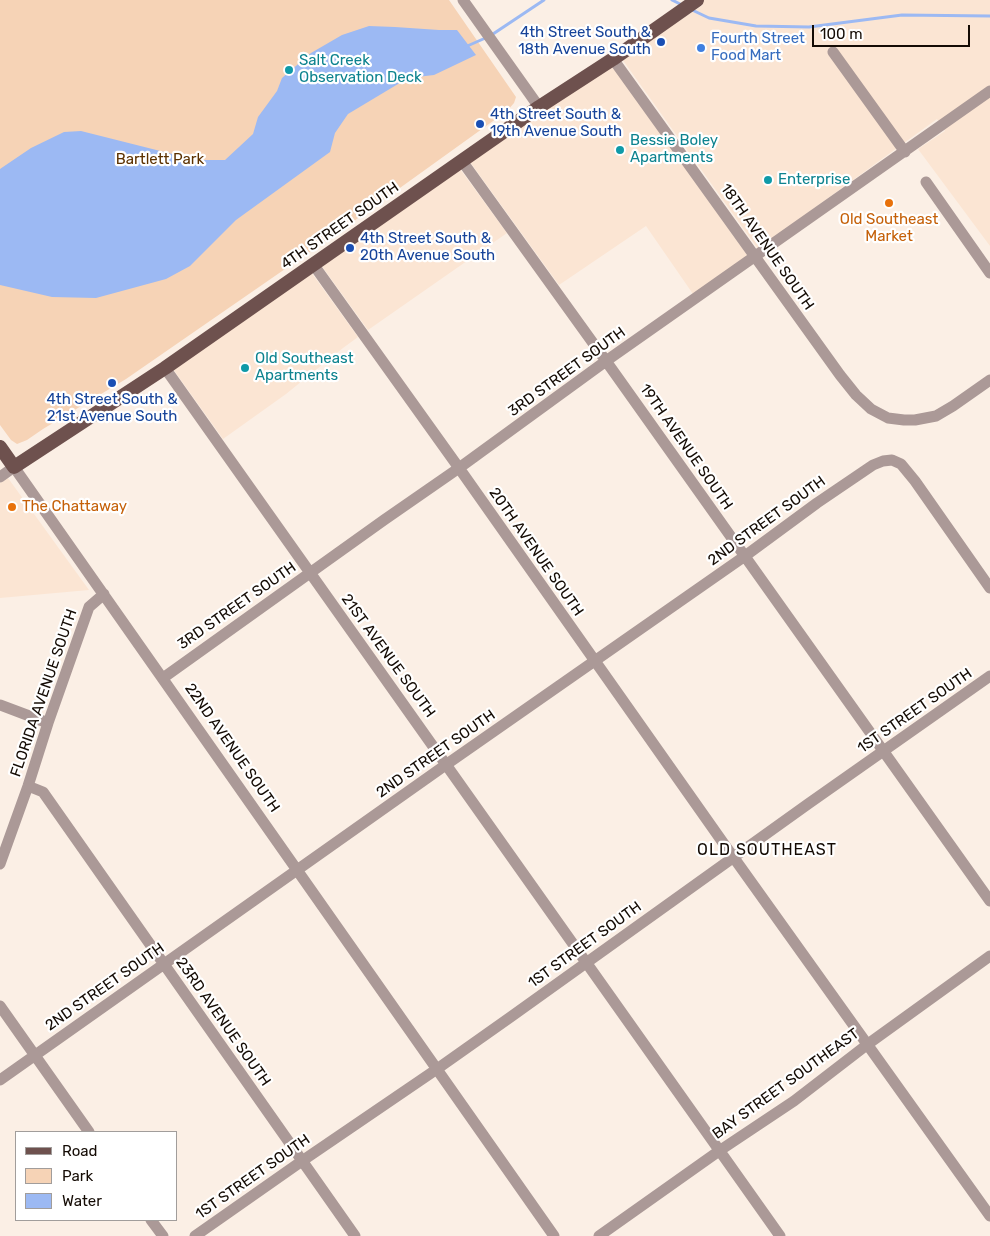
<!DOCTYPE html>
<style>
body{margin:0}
#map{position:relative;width:990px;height:1236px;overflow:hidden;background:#fbefe5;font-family:Rubik,sans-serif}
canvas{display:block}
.legend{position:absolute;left:15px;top:1131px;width:162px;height:90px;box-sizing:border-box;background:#fff;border:1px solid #a19d9b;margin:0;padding:6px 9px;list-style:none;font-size:15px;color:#140b04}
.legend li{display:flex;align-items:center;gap:10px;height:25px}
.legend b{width:25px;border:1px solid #a19d9b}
.scale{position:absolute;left:812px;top:25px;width:158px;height:22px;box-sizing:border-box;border:2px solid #140b04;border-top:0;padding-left:6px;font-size:15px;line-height:18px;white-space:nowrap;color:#140b04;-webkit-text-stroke:4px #fff;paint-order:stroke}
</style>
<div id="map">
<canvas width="990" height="1236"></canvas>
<ul class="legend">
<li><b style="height:6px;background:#6e514e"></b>Road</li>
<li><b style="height:14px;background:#f6d3b6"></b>Park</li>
<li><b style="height:14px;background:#9cb9f3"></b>Water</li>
</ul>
<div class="scale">100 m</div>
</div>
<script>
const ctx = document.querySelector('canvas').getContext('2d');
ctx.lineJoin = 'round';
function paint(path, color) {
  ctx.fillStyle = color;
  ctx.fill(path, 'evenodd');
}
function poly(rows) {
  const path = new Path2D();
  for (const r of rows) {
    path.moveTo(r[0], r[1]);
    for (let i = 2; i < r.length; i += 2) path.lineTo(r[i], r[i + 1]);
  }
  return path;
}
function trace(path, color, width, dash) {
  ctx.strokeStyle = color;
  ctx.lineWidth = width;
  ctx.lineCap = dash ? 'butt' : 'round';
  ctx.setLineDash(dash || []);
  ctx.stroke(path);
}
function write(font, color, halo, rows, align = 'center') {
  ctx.font = font + ' Rubik,sans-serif';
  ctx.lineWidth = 4.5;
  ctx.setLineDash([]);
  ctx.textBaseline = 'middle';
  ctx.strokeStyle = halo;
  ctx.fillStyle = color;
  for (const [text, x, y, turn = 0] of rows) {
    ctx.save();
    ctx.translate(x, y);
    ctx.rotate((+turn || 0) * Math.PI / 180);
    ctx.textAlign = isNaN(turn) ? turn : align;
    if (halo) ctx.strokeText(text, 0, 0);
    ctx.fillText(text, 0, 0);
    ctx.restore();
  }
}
const built = poly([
 [691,0,990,0,990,246,918,149,945,131,937,119,758,249,622,59,703,5],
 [612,66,748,256,693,294,646,226,559,285,470,162,542,111],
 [460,169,507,233,368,330,321,265],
 [311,272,358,337,343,348,286,394,223,439,173,369],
 [8,478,89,590,0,598,0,483]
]);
const green = poly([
 [0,0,449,0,516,97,514,103,507,111,340,231,126,379,43,429,27,440,17,444,11,440,0,425]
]);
const water = poly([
 [369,26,395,27,439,30,457,30,476,55,434,75,408,78,348,114,335,133,330,152,236,220,190,266,166,279,96,298,52,297,0,285,0,169,31,148,64,132,81,131,196,160,225,160,253,134,258,117,277,91,282,78,311,53,342,35]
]);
const stream = poly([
 [672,0,682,5],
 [690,9,709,18,756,26,809,27,902,15,990,16],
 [465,47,490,36,544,0]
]);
const minor = poly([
 [463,0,539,107],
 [833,52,905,152],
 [613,59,840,375,856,395,871,409,888,418,904,420,915,420,936,416,953,406,990,380],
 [462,161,606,361,990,901],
 [926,182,990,273],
 [313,264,459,468,724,844,990,1216],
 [165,368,780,1236],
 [0,477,14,467,554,1236],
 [163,678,384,520,459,468,606,361,990,91],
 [0,705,48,723],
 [28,786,43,792,355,1236],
 [0,864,28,786,48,723,89,607,104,594],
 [0,1006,89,1132],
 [0,1080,447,764,745,556,817,503,873,465,883,461,892,460,901,464,915,481,990,588],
 [151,1220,163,1236],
 [195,1236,302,1161,437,1069,512,1016,808,804,990,676],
 [599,1236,719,1151,794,1101,868,1044,990,956]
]);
const major = poly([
 [0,447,14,467,165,368,539,107,613,59,697,0]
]);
const markers = [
 [661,42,5,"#1a4fb4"],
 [701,48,5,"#3f7fe0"],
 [289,70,5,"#0f9aa8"],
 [480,124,5,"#1a4fb4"],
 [620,150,5,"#0f9aa8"],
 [768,180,5,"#0f9aa8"],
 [889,203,5,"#e8710a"],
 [350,248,5,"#1a4fb4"],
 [245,368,5,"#0f9aa8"],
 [112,383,5,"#1a4fb4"],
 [12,507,5,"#e8710a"]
];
const transitNames = [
 ["4th Street South &",651,33,"right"],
 ["18th Avenue South",651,50,"right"],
 ["4th Street South &",490,115],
 ["19th Avenue South",490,132],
 ["4th Street South &",360,239],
 ["20th Avenue South",360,256],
 ["4th Street South &",112,400,"center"],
 ["21st Avenue South",112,417,"center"]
];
const shopNames = [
 ["Fourth Street",711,39],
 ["Food Mart",711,56]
];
const cultureNames = [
 ["Salt Creek",299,61],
 ["Observation Deck",299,78],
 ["Bessie Boley",630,141],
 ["Apartments",630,158],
 ["Enterprise",778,180],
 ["Old Southeast",255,359],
 ["Apartments",255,376]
];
const parkNames = [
 ["Bartlett Park",160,160]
];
const foodNames = [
 ["Old Southeast",889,220],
 ["Market",889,237],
 ["The Chattaway",22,507,"left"]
];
const streetNames = [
 ["4TH STREET SOUTH",340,226,-35],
 ["18TH AVENUE SOUTH",767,247,55],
 ["3RD STREET SOUTH",567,372,-36],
 ["19TH AVENUE SOUTH",686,447,55],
 ["2ND STREET SOUTH",767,521,-36],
 ["20TH AVENUE SOUTH",536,552,55],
 ["3RD STREET SOUTH",237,606,-35],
 ["21ST AVENUE SOUTH",388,656,54],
 ["FLORIDA AVENUE SOUTH",44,693,-71],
 ["1ST STREET SOUTH",915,711,-35],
 ["22ND AVENUE SOUTH",232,748,55],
 ["2ND STREET SOUTH",436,754,-35],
 ["1ST STREET SOUTH",585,945,-36],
 ["2ND STREET SOUTH",105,987,-35],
 ["23RD AVENUE SOUTH",223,1022,55],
 ["BAY STREET SOUTHEAST",786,1084,-36],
 ["1ST STREET SOUTH",253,1177,-35]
];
const neighbourhoodNames = [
 ["OLD SOUTHEAST",767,850]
];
paint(built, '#fbe5d3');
paint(green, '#f6d3b6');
paint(water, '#9cb9f3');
trace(stream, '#9cb9f3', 3);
trace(minor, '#ab9997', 11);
trace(major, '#6e514e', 14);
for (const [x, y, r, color] of markers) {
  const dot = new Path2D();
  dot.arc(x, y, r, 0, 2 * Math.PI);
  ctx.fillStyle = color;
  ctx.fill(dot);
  trace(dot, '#fff', 2);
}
write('15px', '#164399', '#fff', transitNames, 'left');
write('15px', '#366cbe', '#fff', shopNames, 'left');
write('15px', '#0d838f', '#fff', cultureNames, 'left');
write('15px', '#5c3100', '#fff', parkNames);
write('15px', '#c56008', '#fff', foodNames);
write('15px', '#140b04', '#fff', streetNames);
ctx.letterSpacing = '1px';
write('16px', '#140b04', '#fff', neighbourhoodNames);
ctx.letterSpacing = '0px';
</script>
